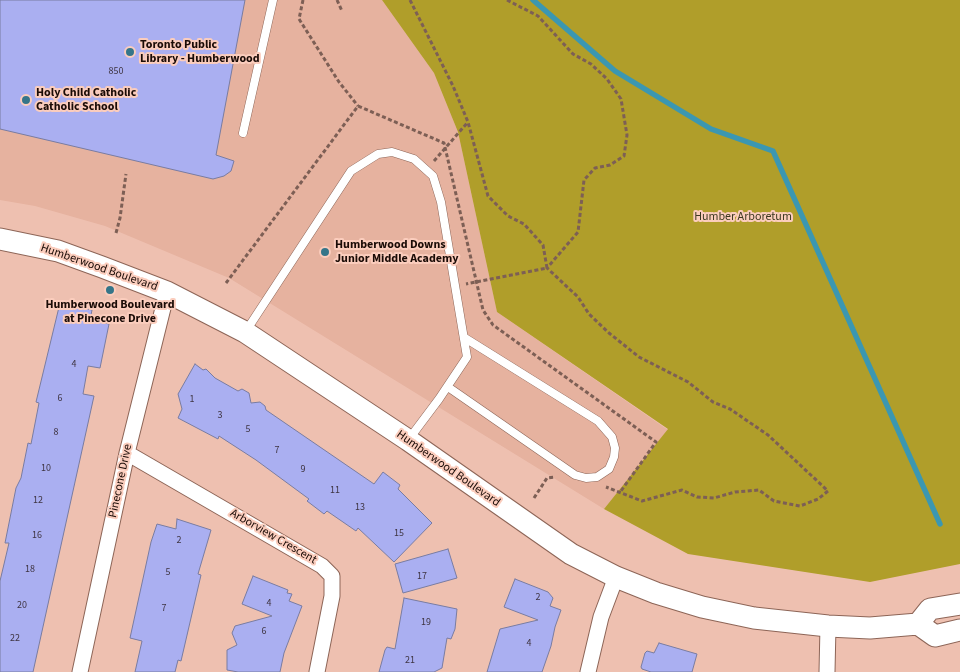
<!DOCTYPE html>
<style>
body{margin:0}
canvas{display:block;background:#eec0b0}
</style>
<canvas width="960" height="672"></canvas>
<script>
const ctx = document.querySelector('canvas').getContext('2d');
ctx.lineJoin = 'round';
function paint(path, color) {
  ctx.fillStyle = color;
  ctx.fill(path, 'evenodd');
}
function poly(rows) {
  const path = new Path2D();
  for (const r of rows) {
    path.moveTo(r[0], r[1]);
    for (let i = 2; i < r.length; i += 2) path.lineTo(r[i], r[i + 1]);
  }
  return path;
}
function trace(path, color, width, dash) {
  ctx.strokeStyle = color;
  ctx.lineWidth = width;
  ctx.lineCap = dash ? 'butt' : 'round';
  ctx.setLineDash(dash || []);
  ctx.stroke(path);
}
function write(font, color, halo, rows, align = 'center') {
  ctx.font = font + ' "Source Sans 3",sans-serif';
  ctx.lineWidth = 4;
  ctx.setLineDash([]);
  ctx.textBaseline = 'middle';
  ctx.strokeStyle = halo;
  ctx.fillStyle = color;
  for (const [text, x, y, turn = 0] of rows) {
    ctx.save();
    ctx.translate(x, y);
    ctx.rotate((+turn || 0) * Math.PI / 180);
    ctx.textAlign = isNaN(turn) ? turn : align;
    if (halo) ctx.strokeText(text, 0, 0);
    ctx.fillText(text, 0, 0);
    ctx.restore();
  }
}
const built = poly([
 [0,0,382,0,434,73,458,132,497,312,668,430,604,509,229,278,105,226,35,206,0,200]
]);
const green = poly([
 [382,0,960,0,960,564,870,582,688,554,604,509,668,429,497,312,458,132,434,73]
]);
const stream = poly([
 [533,0,615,71,711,129,773,151,940,524]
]);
const building = poly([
 [0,0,245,0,216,155,234,161,231,171,224,176,213,179,0,129,0,0],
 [60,303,92,310,91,315,100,319,99,322,109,324,100,368,88,366,83,394,94,396,33,672,0,672,0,581,9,543,5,543,16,488,21,478,28,443,31,444,39,403,36,402,60,303],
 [195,364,203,370,206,369,215,378,238,391,242,389,249,393,251,403,260,402,265,406,266,410,374,484,383,472,400,485,398,489,432,523,394,562,358,528,356,531,327,511,324,514,307,501,309,499,256,460,219,436,218,439,178,418,182,409,178,394,195,364],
 [177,519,211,530,198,574,201,575,181,661,178,660,175,672,135,672,142,641,130,638,151,542,157,524,176,529,177,519],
 [448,549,457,578,403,593,395,564,448,549],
 [253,576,288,590,287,593,292,594,289,601,302,606,284,653,280,672,238,672,227,670,227,650,237,645,232,633,235,626,272,616,242,604,253,576],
 [515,579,548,592,553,598,550,606,561,610,555,627,551,646,542,672,487,672,500,629,538,620,504,607,515,579],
 [404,598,457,609,455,629,451,639,447,638,442,668,434,672,379,672,385,650,387,647,395,649,404,598],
 [659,643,697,654,692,672,651,672,642,669,641,667,645,653,647,651,654,653,659,643]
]);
const path = poly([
 [303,0,299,19,339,82,358,106],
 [337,0,342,11],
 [410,0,453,86,468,122,488,196,508,216,524,224,543,245,547,268,466,284],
 [507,0,538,16,573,54,591,64,607,79,621,99,627,135,624,156,610,165,595,168,584,180,578,232,547,268,578,297,589,314,609,333,639,357,688,382,713,402,730,409,768,435,828,491,818,499,800,506,774,501,759,490,735,492,714,498,697,497,682,490,642,501,606,487],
 [434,161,468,122],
 [116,233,120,218,126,174],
 [226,283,358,106,444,143,483,310,493,325,656,442,621,491],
 [534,498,547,478,555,477]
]);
const lane = poly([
 [243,133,273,0],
 [246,331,351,171,378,154,392,152,414,159,433,176,441,202,467,357,439,399,409,439],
 [448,387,575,475,586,478,597,477,609,469,614,457,615,448,612,437,598,421,465,338]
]);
const street = poly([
 [127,453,322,566,332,576,332,596,317,672],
 [80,672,127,453,167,292],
 [588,672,601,617,616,577],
 [827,672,828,626]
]);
const secondary = poly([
 [0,239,58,251,102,267,167,292,245,332,408,440,571,554,616,577,656,593,702,607,754,618,828,626,870,628,918,624,935,636,960,630],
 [918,624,930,609,960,604]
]);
const markers = [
 [130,52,5,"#357589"],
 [26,100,5,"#357589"],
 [325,252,5,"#357589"],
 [110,290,5,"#357589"]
];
const numberNames = [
 ["850",116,72],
 ["4",74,365],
 ["6",60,399],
 ["1",192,400],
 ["3",220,416],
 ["5",248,430],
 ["8",56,433],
 ["7",277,451],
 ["10",46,469],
 ["9",303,470],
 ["11",335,491],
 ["12",38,501],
 ["13",360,508],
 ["15",399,534],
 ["16",37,536],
 ["2",179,541],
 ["18",30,570],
 ["5",168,573],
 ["17",422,577],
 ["2",538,598],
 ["4",269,604],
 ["20",22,606],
 ["7",164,609],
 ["19",426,623],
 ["6",264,632],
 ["22",15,639],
 ["4",529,644],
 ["21",410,661]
];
const poiNames = [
 ["Toronto Public",140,45],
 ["Library - Humberwood",140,59],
 ["Holy Child Catholic",36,93],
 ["Catholic School",36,107],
 ["Humberwood Downs",335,245],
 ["Junior Middle Academy",335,259],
 ["Humberwood Boulevard",110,305,"center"],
 ["at Pinecone Drive",110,319,"center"]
];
const parkNames = [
 ["Humber Arboretum",743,217]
];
const streetNames = [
 ["Humberwood Boulevard",99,268,19],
 ["Humberwood Boulevard",448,469,35],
 ["Pinecone Drive",121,481,-78],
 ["Arborview Crescent",273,537,30]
];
paint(built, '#e6b29f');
paint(green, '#b09e2a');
trace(stream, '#3b97b1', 5.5);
paint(building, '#aaaff1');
trace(building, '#797ca1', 1);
trace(lane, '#8d6557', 9);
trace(street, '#8d6557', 17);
trace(secondary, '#8d6557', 23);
trace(path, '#7d5f55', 3, [4, 2.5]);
trace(lane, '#fff', 8);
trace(street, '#fff', 15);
trace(secondary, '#fff', 21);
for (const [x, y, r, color] of markers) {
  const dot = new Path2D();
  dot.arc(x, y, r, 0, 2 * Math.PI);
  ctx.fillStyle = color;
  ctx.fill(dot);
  trace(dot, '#fbcdbd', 2);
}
write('10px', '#3e3441', null, numberNames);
write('bold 12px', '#1a0b06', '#fbcdbd', poiNames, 'left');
write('12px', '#3c3821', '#fbcdbd', parkNames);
write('12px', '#1a0b06', '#fbcdbd', streetNames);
</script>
